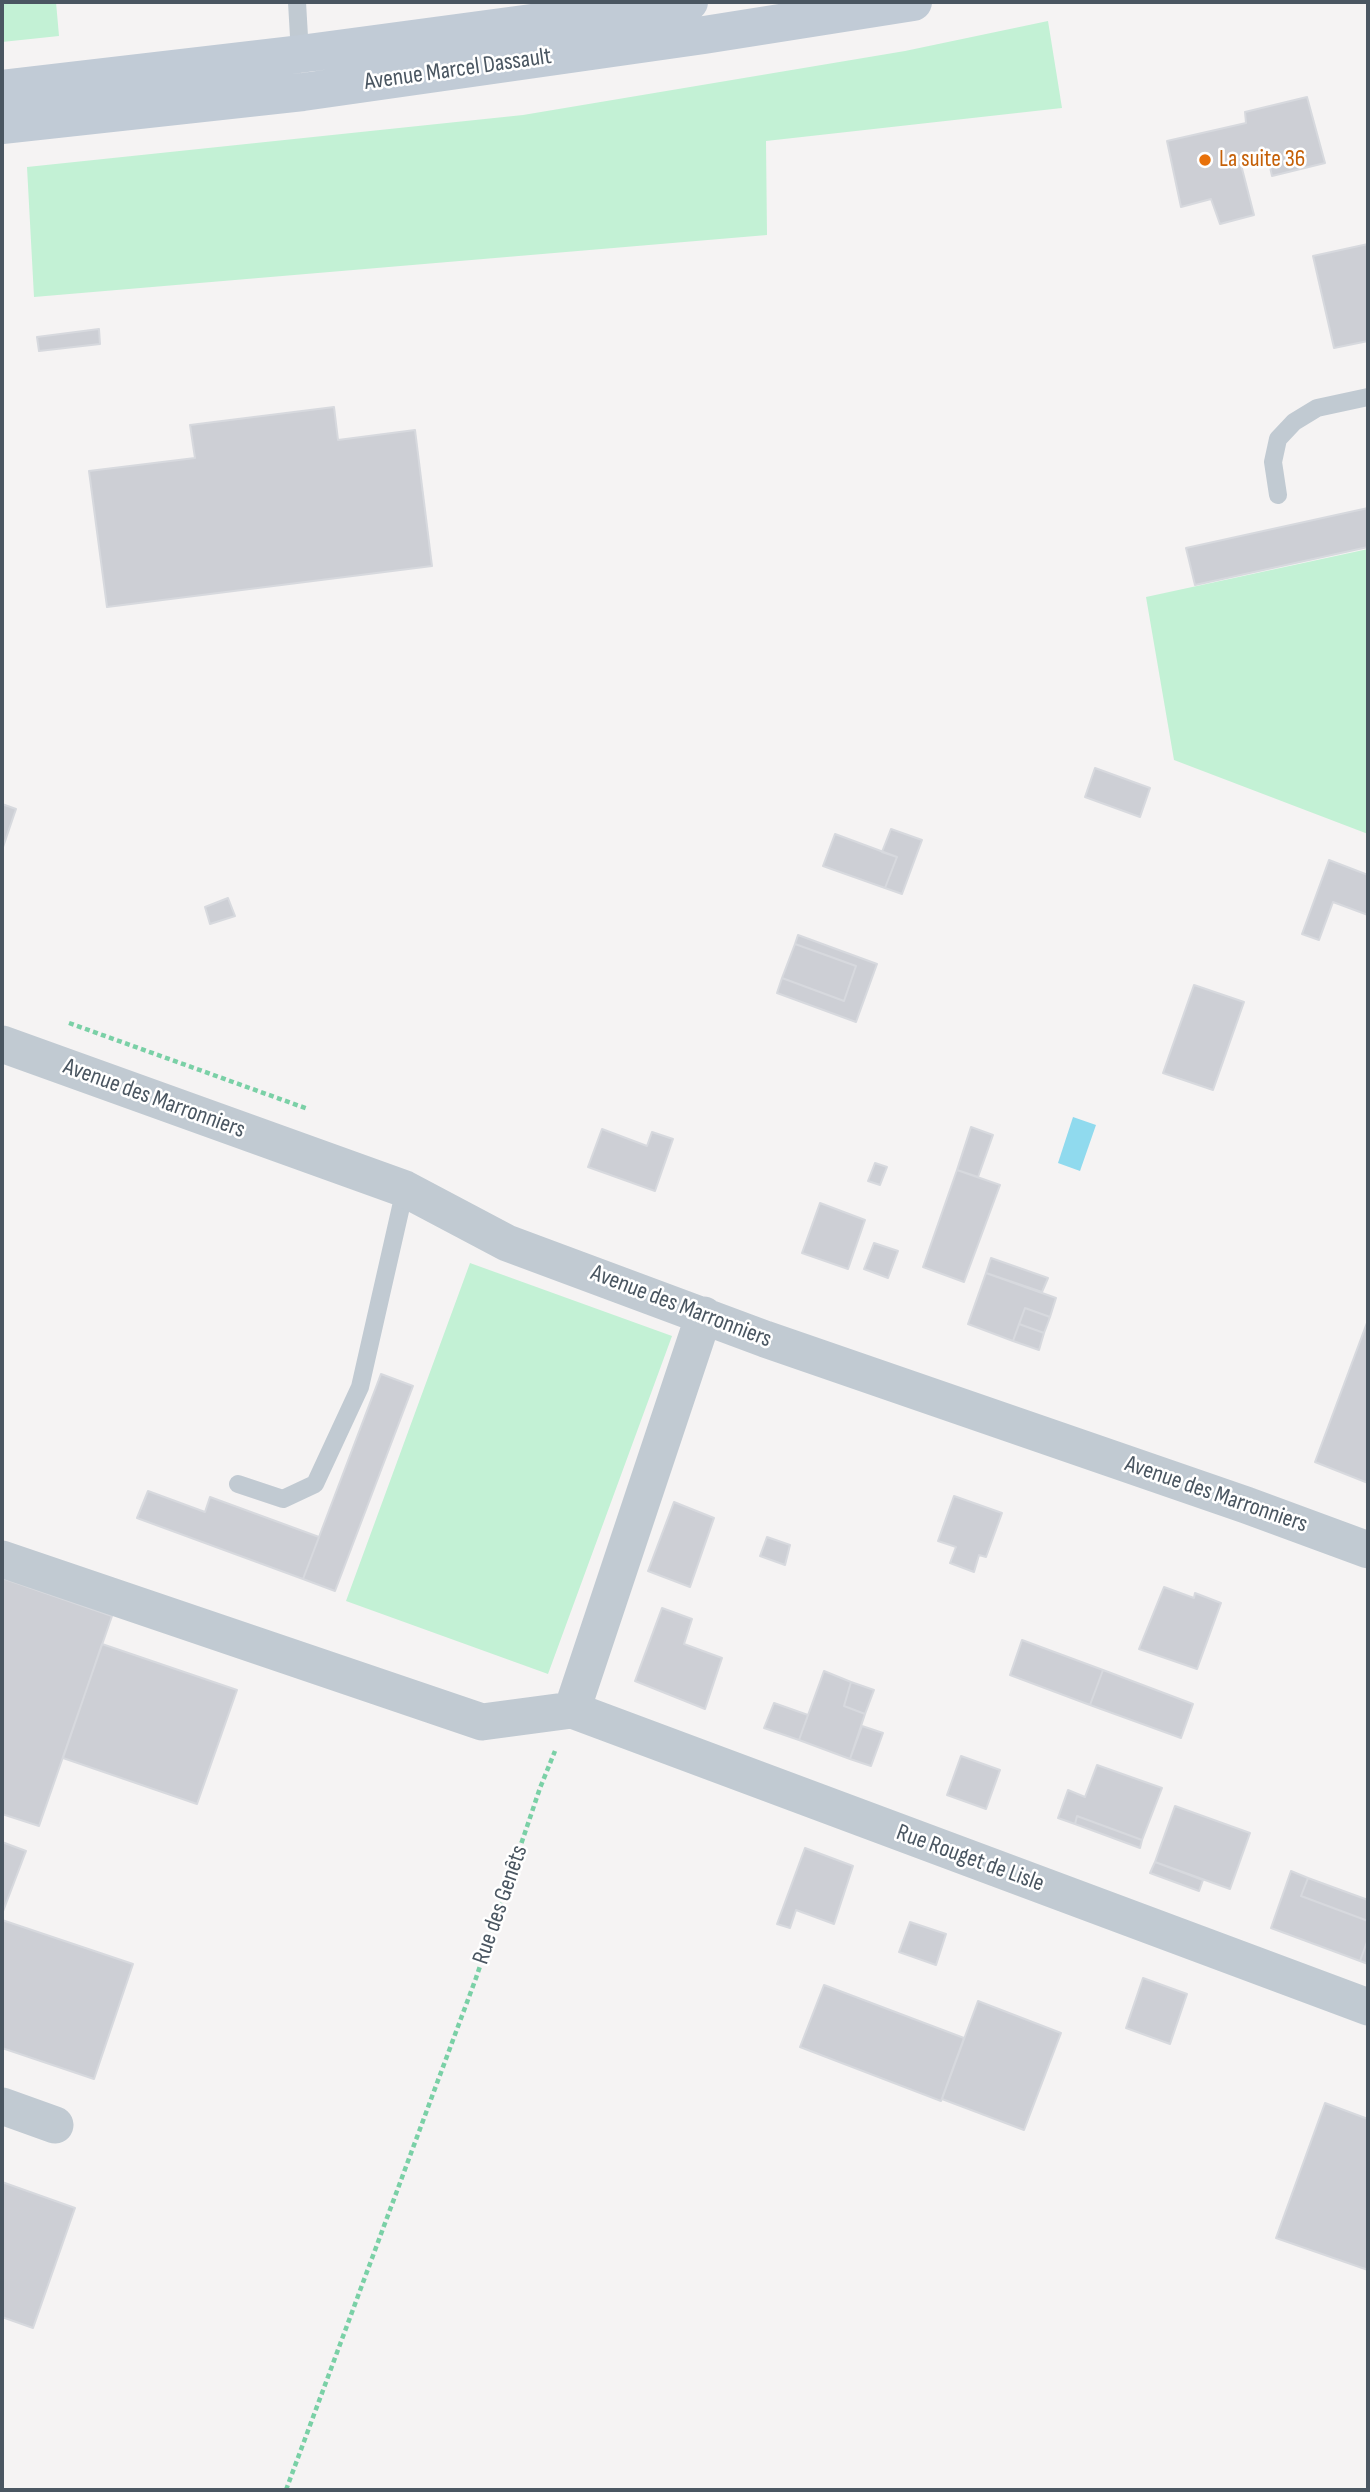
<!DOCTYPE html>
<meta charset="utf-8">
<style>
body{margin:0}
#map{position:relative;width:1370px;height:2492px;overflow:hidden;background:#f5f3f3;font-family:"Sofia Sans Condensed",sans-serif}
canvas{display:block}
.frame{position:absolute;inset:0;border:4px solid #4a5661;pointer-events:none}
</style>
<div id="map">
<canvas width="1370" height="2492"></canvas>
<div class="frame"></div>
</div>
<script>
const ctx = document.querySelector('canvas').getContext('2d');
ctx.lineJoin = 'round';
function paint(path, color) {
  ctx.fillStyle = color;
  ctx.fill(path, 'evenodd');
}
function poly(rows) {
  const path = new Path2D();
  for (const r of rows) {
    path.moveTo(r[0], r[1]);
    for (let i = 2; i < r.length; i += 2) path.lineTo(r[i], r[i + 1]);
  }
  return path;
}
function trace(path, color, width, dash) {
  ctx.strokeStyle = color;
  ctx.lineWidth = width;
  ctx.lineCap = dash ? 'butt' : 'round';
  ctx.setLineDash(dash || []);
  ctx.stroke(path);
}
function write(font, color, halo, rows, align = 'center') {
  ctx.font = font + ' "Sofia Sans Condensed",sans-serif';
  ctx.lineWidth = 5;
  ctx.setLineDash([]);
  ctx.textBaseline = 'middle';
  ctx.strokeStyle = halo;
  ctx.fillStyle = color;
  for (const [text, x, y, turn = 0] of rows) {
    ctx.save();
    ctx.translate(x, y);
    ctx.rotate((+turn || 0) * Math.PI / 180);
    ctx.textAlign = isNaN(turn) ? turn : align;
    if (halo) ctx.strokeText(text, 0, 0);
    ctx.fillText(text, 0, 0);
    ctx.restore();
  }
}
const green = poly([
 [2,2,56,2,59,36,2,42],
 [1048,21,1062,108,766,141,767,235,34,297,27,167,523,115,905,51],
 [1368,549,1368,834,1174,760,1146,597],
 [470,1263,672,1336,548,1674,346,1601]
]);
const water = poly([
 [1073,1117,1096,1125,1080,1171,1058,1163]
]);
const building = poly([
 [1307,97,1325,163,1272,176,1266,149,1239,157,1254,215,1220,224,1211,199,1181,207,1167,141,1246,123,1245,112,1307,97],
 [1368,244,1368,341,1334,348,1313,256,1368,244],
 [99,329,100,344,39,351,37,337,99,329],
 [334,407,338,440,415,430,432,566,107,607,89,471,195,458,190,425,334,407],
 [1368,508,1368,547,1195,585,1186,548,1368,508],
 [1095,768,1150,788,1140,817,1085,797,1095,768],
 [2,804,16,809,2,850,2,804],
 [891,829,922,840,902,894,885,888,897,857,882,852,891,829],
 [835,834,897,857,885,888,823,866,835,834],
 [1329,860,1368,875,1368,915,1333,902,1319,940,1302,934,1329,860],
 [228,898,235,916,210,924,205,907,228,898],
 [798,935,877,964,856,1022,777,993,782,978,844,1001,856,966,795,944,798,935],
 [795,944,856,966,844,1001,782,978,795,944],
 [1194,985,1244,1002,1213,1090,1163,1073,1194,985],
 [971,1127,993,1135,978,1177,957,1170,971,1127],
 [602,1129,647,1146,652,1132,673,1139,655,1191,588,1167,602,1129],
 [875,1163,887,1167,880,1185,868,1181,875,1163],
 [957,1170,1000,1185,964,1282,923,1267,957,1170],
 [820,1203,865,1220,848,1269,802,1253,820,1203],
 [874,1243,898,1251,888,1278,864,1269,874,1243],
 [991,1258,1048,1278,1042,1292,986,1273,991,1258],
 [986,1273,1056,1298,1050,1317,1025,1308,1013,1341,968,1324,986,1273],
 [1025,1308,1050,1317,1044,1333,1019,1324,1025,1308],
 [1368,1320,1368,1483,1315,1462,1368,1320],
 [1019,1324,1044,1333,1039,1350,1013,1341,1019,1324],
 [381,1374,413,1386,335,1591,303,1579,381,1374],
 [148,1491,205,1512,210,1497,319,1537,303,1579,137,1518,148,1491],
 [954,1496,1002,1513,986,1557,979,1555,974,1572,950,1563,956,1547,938,1541,954,1496],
 [674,1502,714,1518,690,1587,648,1571,674,1502],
 [767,1537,790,1545,785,1565,760,1556,767,1537],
 [2,1578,112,1616,39,1826,2,1814,2,1578],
 [1164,1587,1194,1598,1195,1593,1221,1603,1197,1669,1139,1649,1164,1587],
 [662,1608,692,1619,684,1644,722,1658,705,1709,635,1681,662,1608],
 [1022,1640,1103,1670,1090,1705,1010,1675,1022,1640],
 [102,1644,237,1690,197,1804,63,1758,102,1644],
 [1103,1670,1193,1704,1181,1738,1090,1705,1103,1670],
 [824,1671,851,1682,844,1706,865,1714,850,1759,799,1740,824,1671],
 [851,1682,874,1690,865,1714,844,1706,851,1682],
 [774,1703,808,1715,799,1740,764,1728,774,1703],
 [862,1726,883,1733,871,1766,850,1759,862,1726],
 [961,1756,1000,1770,986,1809,947,1795,961,1756],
 [1097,1765,1162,1788,1142,1840,1077,1816,1075,1824,1058,1818,1068,1790,1085,1797,1097,1765],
 [1175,1806,1250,1833,1230,1889,1155,1862,1175,1806],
 [1077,1816,1142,1840,1140,1848,1075,1824,1077,1816],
 [2,1842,26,1851,2,1914,2,1842],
 [805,1848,853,1866,834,1924,796,1910,790,1928,777,1924,805,1848],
 [1155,1862,1203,1880,1199,1891,1150,1873,1155,1862],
 [1291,1871,1308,1878,1301,1896,1368,1921,1368,1939,1360,1961,1271,1928,1291,1871],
 [1308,1878,1368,1900,1368,1921,1301,1896,1308,1878],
 [2,1920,133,1964,94,2079,2,2048,2,1920],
 [910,1922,946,1934,936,1965,899,1952,910,1922],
 [1368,1939,1368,1964,1360,1961,1368,1939],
 [1143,1978,1187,1994,1170,2044,1126,2028,1143,1978],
 [824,1985,964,2038,941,2101,800,2047,824,1985],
 [978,2001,1061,2033,1024,2130,942,2099,978,2001],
 [1325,2103,1368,2119,1368,2270,1276,2238,1325,2103],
 [2,2182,75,2208,33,2328,2,2317,2,2182]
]);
const path = poly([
 [69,1023,308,1109],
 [286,2490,476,1978,540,1788,555,1751]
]);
const lane = poly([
 [297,2,300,54],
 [1278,495,1273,462,1278,439,1294,422,1317,408,1368,397],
 [238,1484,283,1499,315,1484,360,1387,405,1189]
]);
const street = poly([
 [2,1044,405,1189,507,1243,765,1339,1246,1505,1368,1550],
 [2,1559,482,1722,572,1710,1368,2007],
 [572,1710,704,1315],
 [2,2106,55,2125]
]);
const secondary = poly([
 [2,89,300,54,689,2],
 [2,125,303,92,704,35,913,2]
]);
const markers = [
 [1205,160,7,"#e8710a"]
];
const streetNames = [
 ["Avenue Marcel Dassault",458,70,-8],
 ["Avenue des Marronniers",154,1099,20],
 ["Avenue des Marronniers",681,1307,21],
 ["Avenue des Marronniers",1216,1495,19],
 ["Rue Rouget de Lisle",970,1859,20],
 ["Rue des Genêts",501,1905,-71]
];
const foodNames = [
 ["La suite 36",1219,160]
];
paint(green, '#c3f1d5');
paint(water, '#90daee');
paint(building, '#cdcfd5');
trace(building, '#d7d9de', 2);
trace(path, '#7ad0a6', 4.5, [5, 3.5]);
trace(lane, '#c1cad2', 18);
trace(street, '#c1cad2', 37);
trace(secondary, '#c1cbd6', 38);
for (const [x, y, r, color] of markers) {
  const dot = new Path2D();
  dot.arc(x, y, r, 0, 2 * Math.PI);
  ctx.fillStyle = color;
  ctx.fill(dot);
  trace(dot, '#fff', 2.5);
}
write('24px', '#4a5661', '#fff', streetNames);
write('24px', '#c56008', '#fff', foodNames, 'left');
</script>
